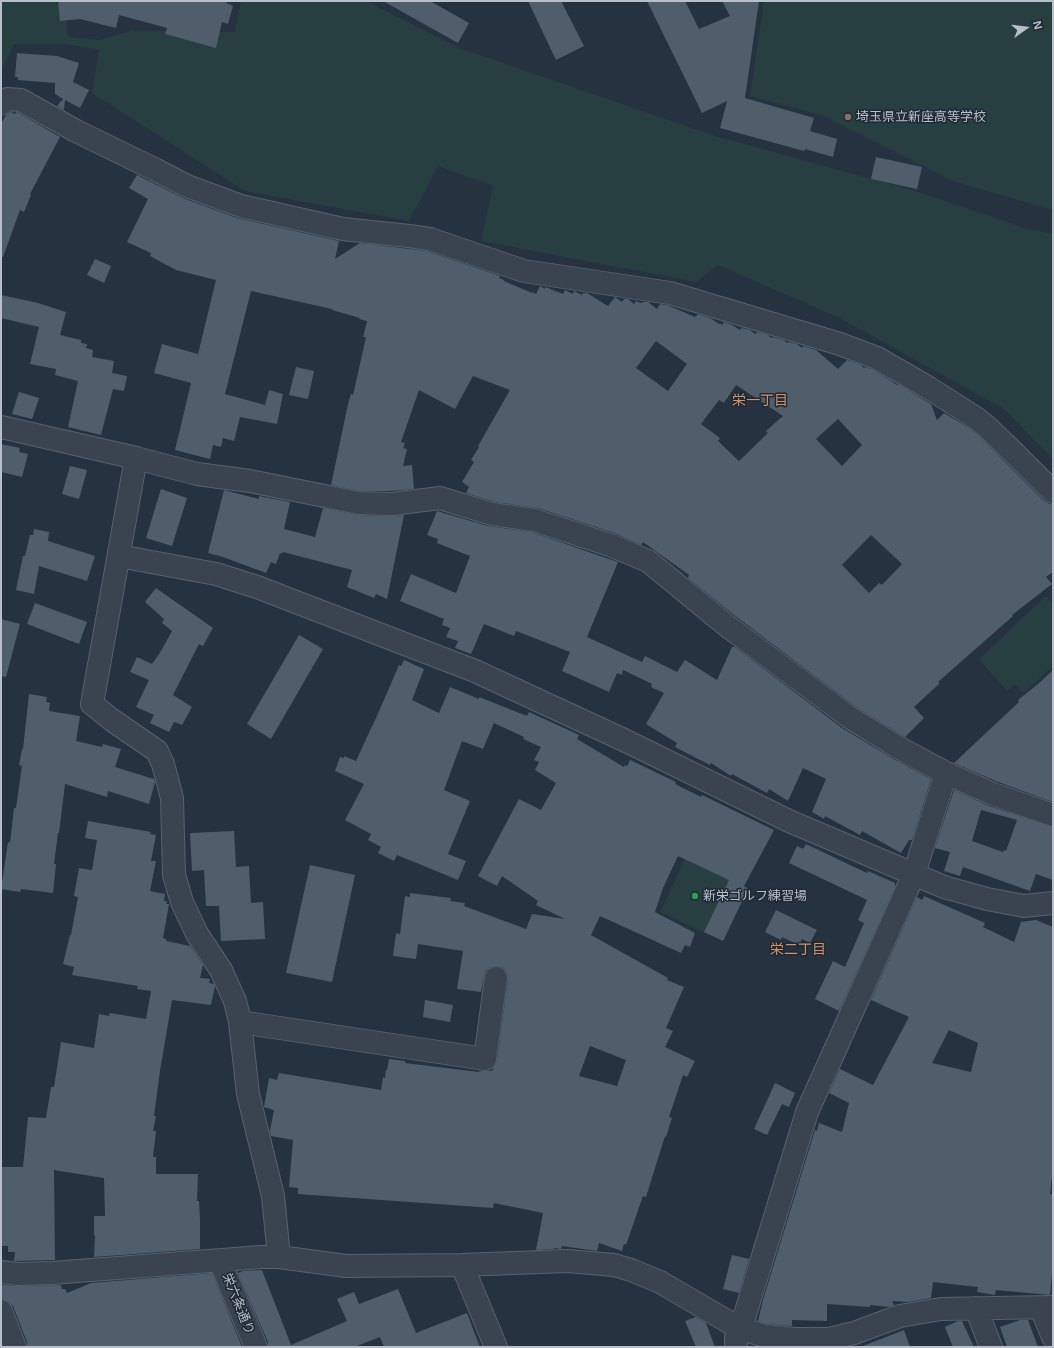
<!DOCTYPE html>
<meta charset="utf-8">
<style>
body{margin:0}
#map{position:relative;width:1054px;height:1348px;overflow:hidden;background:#263240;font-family:"Open Sans",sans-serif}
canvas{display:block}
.frame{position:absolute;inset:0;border:2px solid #b7bfca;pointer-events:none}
.north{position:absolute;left:1006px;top:8px;width:40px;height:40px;-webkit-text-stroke:3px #1f2935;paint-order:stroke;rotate:76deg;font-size:11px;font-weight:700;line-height:16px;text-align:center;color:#b7bfca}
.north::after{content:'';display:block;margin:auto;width:14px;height:18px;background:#b7bfca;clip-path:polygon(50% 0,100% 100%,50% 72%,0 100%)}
</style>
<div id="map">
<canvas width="1054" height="1348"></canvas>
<div class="frame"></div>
<div class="north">N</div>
</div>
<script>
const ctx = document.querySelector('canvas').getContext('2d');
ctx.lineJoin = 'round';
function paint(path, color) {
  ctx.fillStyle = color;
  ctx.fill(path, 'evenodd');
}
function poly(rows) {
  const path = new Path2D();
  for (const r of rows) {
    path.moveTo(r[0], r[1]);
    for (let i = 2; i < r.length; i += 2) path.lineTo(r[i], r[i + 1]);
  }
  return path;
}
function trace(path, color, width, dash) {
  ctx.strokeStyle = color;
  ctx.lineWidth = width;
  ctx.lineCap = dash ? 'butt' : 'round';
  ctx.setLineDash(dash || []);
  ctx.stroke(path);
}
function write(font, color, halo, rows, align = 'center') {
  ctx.font = font + ' "Open Sans","Noto Sans JP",sans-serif';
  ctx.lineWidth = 3;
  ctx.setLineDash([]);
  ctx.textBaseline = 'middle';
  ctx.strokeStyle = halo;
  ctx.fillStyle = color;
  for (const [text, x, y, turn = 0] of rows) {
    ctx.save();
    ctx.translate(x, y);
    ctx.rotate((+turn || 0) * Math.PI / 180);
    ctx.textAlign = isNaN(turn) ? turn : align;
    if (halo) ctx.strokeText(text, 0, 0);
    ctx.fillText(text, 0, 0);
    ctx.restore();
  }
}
const green = poly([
 [1,1,55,1,66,18,68,37,99,40,131,31,235,32,241,1,366,1,459,48,715,136,915,191,1028,229,1053,234,1053,459,1004,409,840,318,718,265,696,282,481,241,493,186,438,166,409,221,245,191,92,93,99,50,67,44,14,44,1,71],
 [764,1,1053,1,1053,210,953,181,824,116,750,96],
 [1046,596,1053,604,1053,666,1024,693,1015,684,1007,691,979,659],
 [685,859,730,880,705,933,660,912]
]);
const building = poly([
 [58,1,227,1,226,3,233,6,228,24,222,22,216,48,165,34,167,28,119,15,116,28,80,19,60,21],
 [383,1,430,1,469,23,458,43],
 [528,1,561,1,584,46,556,60],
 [647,1,685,1,699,29,730,16,722,1,759,1,745,98,814,118,810,131,837,139,833,157,805,149,804,151,720,128,727,101,702,113],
 [17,53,57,56,79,63,73,82,89,90,80,108,65,100,64,110,57,106,63,99,55,94,55,83,18,80,18,77,15,77],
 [11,112,15,114,16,112,17,112,60,137,30,194,31,195,24,212,20,210,3,257,1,257,1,124,6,115],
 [876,157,922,167,917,189,871,179],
 [137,175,183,198,237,218,339,241,335,259,360,243,427,251,500,276,499,278,504,280,504,281,532,293,532,292,536,294,540,286,545,289,545,287,563,294,565,290,573,294,574,291,582,295,583,293,587,293,608,306,615,297,622,302,624,299,628,299,634,304,636,301,641,303,643,302,648,302,657,309,660,304,667,305,695,317,698,314,712,319,719,324,720,323,722,325,724,322,732,325,740,330,742,328,750,330,755,334,757,332,768,335,771,338,772,337,784,340,787,343,789,342,797,344,802,348,803,346,816,350,838,369,847,360,861,365,864,368,865,367,872,369,893,382,897,385,898,384,931,404,937,420,944,413,969,428,978,435,1044,501,1049,504,1053,504,1053,572,1046,577,1052,584,1012,615,1013,616,938,682,940,683,914,707,924,718,905,737,856,707,734,615,688,578,689,575,643,542,641,545,614,533,538,508,495,502,466,493,469,487,462,482,474,462,471,460,479,447,478,446,510,390,473,376,455,409,419,390,401,442,405,443,403,448,407,449,403,466,412,465,414,489,391,491,360,491,331,485,348,404,351,394,353,395,366,337,363,337,367,321,359,319,360,318,332,310,332,309,251,291,225,394,265,405,269,390,283,394,277,424,240,417,234,441,223,438,221,447,213,445,210,459,175,450,191,383,154,373,162,344,198,354,216,280,176,270,150,256,151,253,127,242,148,199,129,188],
 [656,341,687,364,668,391,636,368],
 [736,385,783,416,766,431,768,433,739,461,718,441,720,438,701,424,719,400,724,403],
 [838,419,862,445,842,466,816,439],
 [871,535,902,564,882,585,879,583,869,593,842,565],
 [95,259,111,266,104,283,87,275],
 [1,295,38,303,66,312,60,335,81,340,81,343,87,344,86,348,93,350,92,357,114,361,112,373,127,376,124,391,113,389,101,435,68,427,78,381,55,375,56,369,30,364,39,327,1,318],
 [296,367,314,371,308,399,289,395],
 [19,392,39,398,32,419,12,414],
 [1,444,20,448,19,452,28,454,22,477,1,472],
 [70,466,87,470,79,499,62,494],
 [161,489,187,498,172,546,146,538],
 [224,490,259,499,259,496,290,502,284,529,315,537,323,508,358,515,392,516,404,515,387,599,376,594,374,598,347,587,352,570,283,552,282,554,280,553,276,564,271,562,266,573,223,557,208,553],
 [437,511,488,526,531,532,618,562,587,637,642,662,645,656,677,672,685,660,717,680,732,647,735,647,842,728,890,757,931,779,912,840,909,840,901,853,862,831,860,835,825,816,824,819,812,812,826,779,803,768,788,801,769,789,767,793,732,774,731,776,711,763,710,765,675,747,677,743,646,724,664,693,651,687,652,684,623,670,622,675,617,673,609,692,562,671,570,652,516,631,514,636,484,624,471,654,455,648,458,641,446,637,450,628,442,625,444,619,400,601,411,574,456,593,470,556,437,543,438,539,427,535],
 [34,529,49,532,48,541,95,556,87,581,39,566,34,594,16,590,23,556,25,556,30,535,33,535],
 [156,588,213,628,203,646,199,644,173,695,192,707,182,725,174,722,169,732,150,723,154,715,136,707,149,680,130,672,137,657,152,664,161,651,172,631,162,623,164,619,145,602],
 [35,603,87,622,79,644,27,624],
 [1,619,20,624,6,677,1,676],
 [299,635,323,649,271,739,247,724],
 [404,660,424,669,412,700,439,713,450,687,479,699,479,697,527,716,529,712,579,735,577,739,624,767,625,765,627,766,630,760,676,782,675,784,701,797,702,795,774,830,744,886,748,889,723,941,704,932,729,880,678,856,663,888,655,912,695,933,690,947,685,945,681,953,600,916,591,935,668,978,667,980,684,987,666,1028,673,1031,665,1047,695,1061,687,1077,683,1075,669,1117,672,1118,666,1137,665,1136,646,1197,643,1196,626,1245,624,1244,622,1251,599,1243,597,1251,562,1246,561,1249,554,1248,554,1249,536,1250,543,1213,494,1203,493,1208,298,1194,298,1188,289,1187,293,1140,271,1136,270,1131,274,1110,264,1107,269,1078,277,1080,279,1073,381,1090,383,1077,385,1078,386,1070,387,1070,389,1059,405,1061,405,1063,479,1072,479,1071,492,1071,497,1061,508,980,507,973,504,968,498,966,491,967,486,970,484,976,481,992,457,989,463,951,418,944,416,959,393,956,396,933,400,934,405,896,410,897,410,893,451,898,450,901,465,903,464,906,526,929,532,914,565,919,536,905,538,901,502,876,497,886,478,876,519,799,541,810,556,783,535,770,539,762,534,760,541,747,523,739,524,737,494,723,483,749,462,741,444,790,470,801,448,854,466,861,458,880,397,855,394,861,378,853,381,847,368,840,371,834,345,820,364,784,335,771,340,757,344,758,344,756,356,761,373,724,373,725,399,665,401,666],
 [590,1046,626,1060,617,1086,579,1076],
 [1053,670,1053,802,998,782,954,763,1019,702,1018,700,1038,684],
 [29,694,47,697,46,702,50,703,49,711,80,716,76,741,102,747,103,744,121,749,115,767,154,779,155,782,149,804,108,791,107,797,65,784,59,833,58,833,54,864,56,864,53,893,21,889,20,892,1,889,8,842,10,843,14,808,16,808,22,766,19,765,22,749,23,749],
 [954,790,989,806,1053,827,1053,880,1036,874,1030,891,963,867,960,876,944,871,950,852,935,848],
 [981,810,1017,820,1006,851,1004,850,1003,852,972,841],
 [88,821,151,832,150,834,156,835,151,861,156,861,150,891,165,894,164,901,167,901,166,904,169,904,163,938,166,939,166,941,190,946,203,965,200,978,210,979,209,983,214,984,215,986,211,1005,172,1000,160,1071,154,1116,156,1116,153,1131,156,1131,153,1157,156,1157,156,1174,198,1174,197,1201,199,1201,200,1220,200,1249,94,1257,95,1235,94,1235,94,1216,105,1216,104,1178,54,1170,55,1260,14,1261,15,1252,8,1252,8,1246,1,1246,1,1167,23,1167,28,1117,46,1118,51,1087,54,1087,61,1042,94,1048,99,1014,109,1016,110,1013,146,1019,151,991,137,989,138,986,72,975,74,967,63,964,70,935,71,935,78,897,74,896,79,868,92,870,97,840,85,838],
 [234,831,236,867,249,866,251,903,263,902,265,939,221,941,219,906,206,906,204,870,192,871,190,833],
 [806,844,867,873,868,871,895,883,895,887,839,1011,815,999,833,961,845,967,864,923,858,920,867,900,789,863,797,846,803,849],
 [310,865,355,875,332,982,286,973],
 [924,896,985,923,983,927,1014,942,1021,922,1036,920,1053,927,1053,1166,1050,1194,1053,1194,1053,1264,1050,1295,996,1290,995,1295,977,1292,978,1287,933,1282,931,1298,908,1302,892,1301,894,1305,889,1307,870,1305,870,1307,827,1304,827,1321,792,1320,792,1326,767,1324,758,1321,763,1300,815,1130,817,1131,819,1123,842,1132,849,1103,829,1093,840,1069,873,1085,909,1017,871,1000,917,897,922,900],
 [949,1030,978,1043,971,1072,932,1063],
 [776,910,817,930,810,943,802,939,799,945,782,937,781,940,765,932],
 [425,1000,453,1005,450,1022,423,1017],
 [775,1083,795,1093,789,1107,782,1104,767,1135,754,1129],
 [732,1255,749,1259,739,1293,723,1289],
 [262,1270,291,1345,347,1321,337,1299,354,1292,359,1304,398,1289,416,1333,467,1313,480,1347,384,1347,380,1337,354,1347,268,1347,268,1342,238,1273,243,1271],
 [212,1273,242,1347,27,1347,27,1342,13,1306,8,1301,1,1299,1,1286,3,1285,18,1286,61,1285,62,1289,65,1289,67,1293,91,1283],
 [696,1317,706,1323,715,1347,696,1347,685,1321],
 [1020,1320,1028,1320,1038,1347,1007,1347,1000,1327],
 [958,1321,962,1321,974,1347,953,1347,945,1327],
 [904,1330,910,1347,863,1347,863,1346]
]);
const minor = poly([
 [1,104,7,99,21,100,76,131,154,169,187,186,241,206,343,229,409,236,430,239,524,271,670,293,840,344,877,358,929,388,976,418,986,426,1016,455,1053,492],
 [1,427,136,458,92,704,112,720,157,751,163,764,172,798,174,875,182,902,197,934,221,970,235,1001,240,1022,248,1094,273,1196,279,1257],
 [136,458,197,474,250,481,359,503,392,504,440,498,492,514,534,520,610,545,648,561,726,625,849,717,896,746,946,773,993,794,1053,815],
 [119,556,216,574,257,587,475,671,626,741,789,821,944,887,987,899,1024,906,1053,903],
 [240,1022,485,1059,496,978],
 [220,1261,256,1347],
 [462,1265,496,1347],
 [1,1272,18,1274,52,1273,261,1257,279,1257,346,1266,462,1265,567,1261,591,1263,614,1265,631,1270,660,1282,739,1328,765,1336,795,1339,829,1339,854,1333,900,1316,941,1309,1053,1307],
 [976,1308,991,1347],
 [1041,1308,1053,1337],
 [1,1311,15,1347],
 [736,1347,736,1338,744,1318,807,1112,914,874,946,773]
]);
const markers = [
 [848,117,4,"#8d6e63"],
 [695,896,4,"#2e9e5b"]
];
const poiNames = [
 ["埼玉県立新座高等学校",856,117],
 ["新栄ゴルフ練習場",703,896]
];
const streetNames = [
 ["栄六条通り",238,1304,68]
];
const neighbourhoodNames = [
 ["栄一丁目",760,401],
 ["栄二丁目",798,950]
];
paint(green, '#283f41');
paint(building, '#505d6b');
trace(minor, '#58626d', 24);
trace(minor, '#3a4450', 22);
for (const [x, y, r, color] of markers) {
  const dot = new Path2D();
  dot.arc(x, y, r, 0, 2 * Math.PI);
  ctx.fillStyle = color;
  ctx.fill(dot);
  trace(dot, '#1f2935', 1.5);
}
write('13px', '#b7bfca', '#1f2935', poiNames, 'left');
write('13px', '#b7bfca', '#1f2935', streetNames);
write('14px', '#d2926a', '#1f2935', neighbourhoodNames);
</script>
